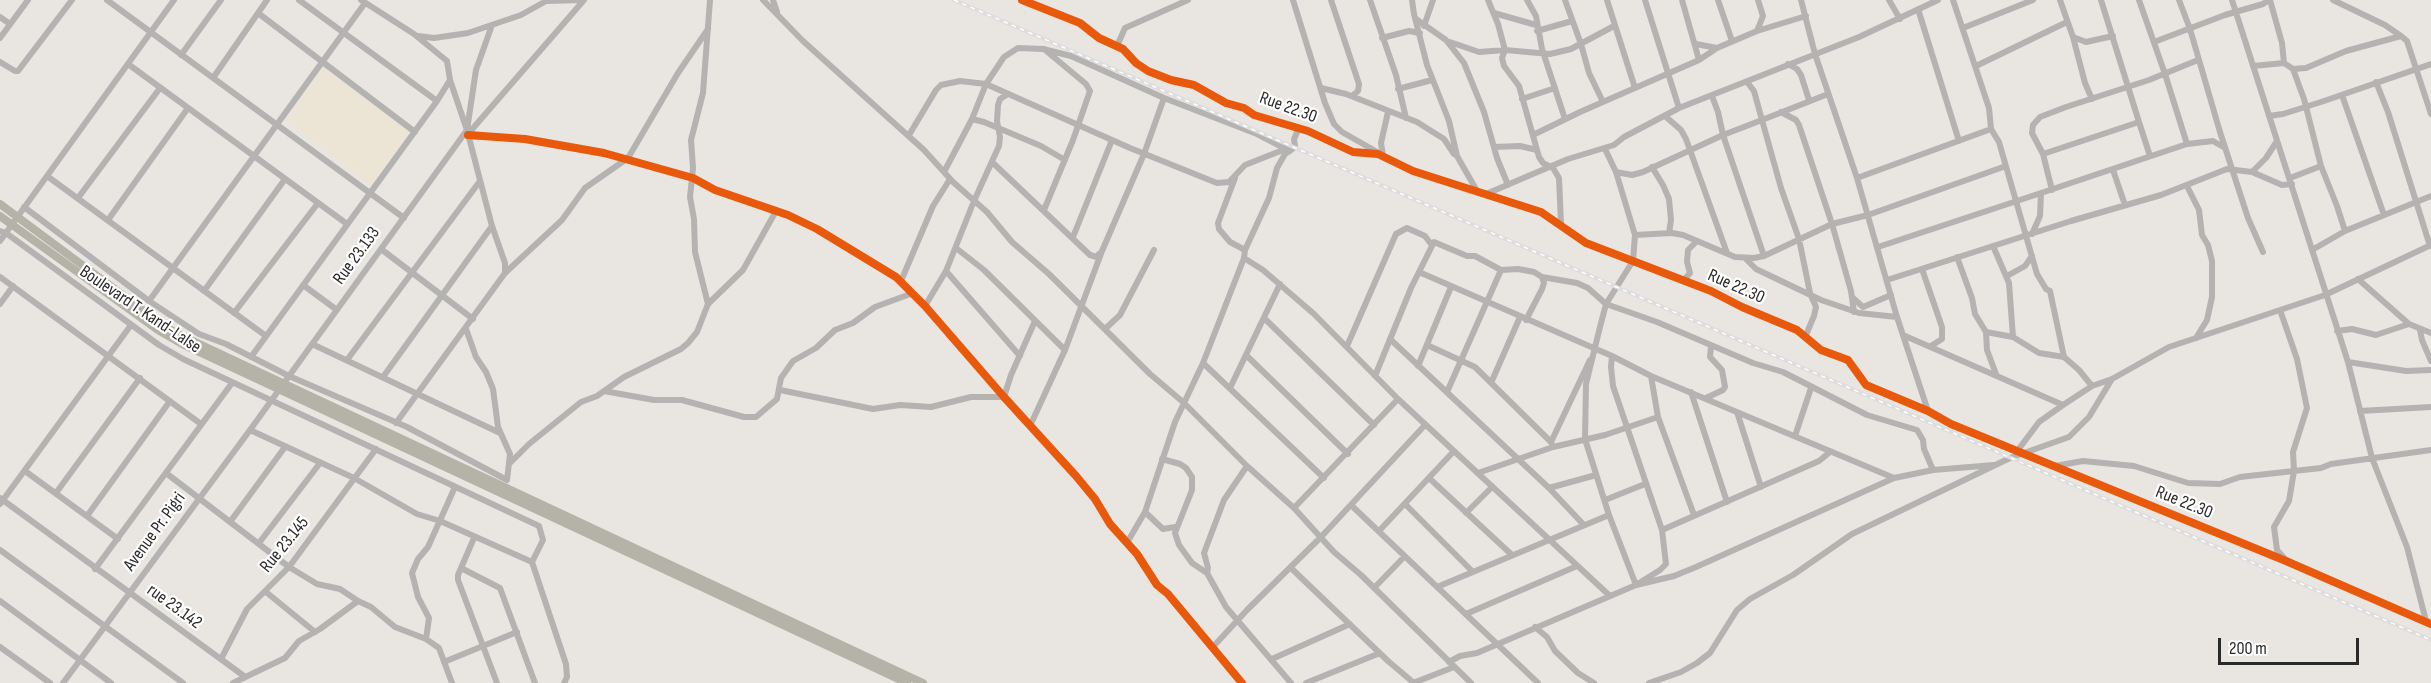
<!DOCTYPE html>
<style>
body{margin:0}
#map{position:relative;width:2431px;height:683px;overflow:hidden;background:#e9e5e0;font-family:"Sofia Sans Condensed",sans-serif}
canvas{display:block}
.scale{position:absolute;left:2218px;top:638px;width:141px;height:27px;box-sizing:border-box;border:3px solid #2a2a2a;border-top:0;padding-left:8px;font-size:18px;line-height:21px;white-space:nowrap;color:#2a2a2a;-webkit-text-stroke:4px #fff;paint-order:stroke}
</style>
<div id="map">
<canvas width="2431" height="683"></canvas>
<div class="scale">200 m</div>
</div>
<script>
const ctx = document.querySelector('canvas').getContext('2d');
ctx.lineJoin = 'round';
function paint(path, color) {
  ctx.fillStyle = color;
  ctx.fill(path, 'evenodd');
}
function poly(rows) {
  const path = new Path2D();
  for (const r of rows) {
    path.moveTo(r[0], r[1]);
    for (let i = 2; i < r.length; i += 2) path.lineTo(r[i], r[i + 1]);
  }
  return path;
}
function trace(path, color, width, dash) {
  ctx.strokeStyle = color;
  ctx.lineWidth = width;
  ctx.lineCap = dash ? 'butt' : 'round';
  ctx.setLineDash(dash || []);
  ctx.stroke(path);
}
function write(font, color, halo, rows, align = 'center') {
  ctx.font = font + ' "Sofia Sans Condensed",sans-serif';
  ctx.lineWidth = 4.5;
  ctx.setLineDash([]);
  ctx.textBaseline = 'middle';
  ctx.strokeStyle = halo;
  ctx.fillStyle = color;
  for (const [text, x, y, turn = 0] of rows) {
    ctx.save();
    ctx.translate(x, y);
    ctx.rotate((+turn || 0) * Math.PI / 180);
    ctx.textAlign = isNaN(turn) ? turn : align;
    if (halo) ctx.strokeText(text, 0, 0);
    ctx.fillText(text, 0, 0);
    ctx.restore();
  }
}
const education = poly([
 [324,67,410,132,371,185,285,120]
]);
const minor = poly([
 [107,0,404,218],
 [299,0,437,101],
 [361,0,414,34,447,61,450,80,467,130,492,226,505,263,505,273],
 [763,0,803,41,924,150,953,182,987,212,1012,242,1049,274,1150,374,1183,402,1247,466,1294,508,1334,552,1361,575,1471,683],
 [773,0,777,12],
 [1022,0,1080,23,1099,38,1123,49,1136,63,1148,71,1171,80,1194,85,1226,103,1244,108,1254,115,1308,131,1353,152,1378,154,1413,171,1541,212,1586,243,1711,291,1742,307,1797,330,1821,350,1848,360,1866,385,1928,411,1951,424,2286,561,2431,624],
 [1293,0,1325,103,1334,124,1342,132,1379,153],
 [1331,0,1359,84,1358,91,1352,96],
 [1370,0,1396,75,1406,118],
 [1412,0,1414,14,1427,65,1449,121,1457,156,1477,191],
 [1488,0,1498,24,1505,50,1502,58,1504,66,1519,86,1539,157,1543,163,1553,168,1559,178,1561,224],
 [1527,0,1536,16,1542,49,1565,119],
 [1565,0,1581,44,1589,73,1603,102],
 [1607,0,1635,88],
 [1645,0,1679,108],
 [1718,0,1732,41],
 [1801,0,1815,54,1857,178,1897,317,1928,411],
 [1889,0,1900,19],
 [1953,0,1989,108,1991,129],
 [2060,0,2073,37,2086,42,2113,36],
 [2101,0,2139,122],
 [2179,0,2190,29,2220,132,2248,218,2263,252],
 [2232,0,2348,362,2372,458,2407,547,2426,621],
 [2270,0,2282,43,2284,63],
 [2333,0,2385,25,2401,36],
 [547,1,581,0],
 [1918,9,1959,141],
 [258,13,415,132],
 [1494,13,1536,25],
 [0,17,10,24],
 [1416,19,1446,40,1464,63,1484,112,1497,158,1508,185],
 [1424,26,1433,0],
 [1963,28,2033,0],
 [1537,31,1572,21],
 [1757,31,1763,16,1758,0],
 [418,36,434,38,468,33,521,15,548,0],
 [2073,37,2085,83,2092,99],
 [0,38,28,0],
 [1382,38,1409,31,1420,33],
 [1450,42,1479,52,1505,50,1550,54,1571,49,1614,26],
 [2154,42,2225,15,2263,4,2269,0],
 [1696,44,1717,48,1757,31,1806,16],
 [1117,46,1125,28,1188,0],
 [1044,49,1086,84,1090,91,1073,140,1044,210],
 [181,55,221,0],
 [1699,60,1717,48],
 [0,62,15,71,18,71,72,0],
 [128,64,347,224],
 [1788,64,1797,69,1801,75,1809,100],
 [1976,66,2067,22],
 [2253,66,2284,63,2293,69,2306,68,2346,51,2401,36,2407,41,2431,114],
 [2293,69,2304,99,2321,166],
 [213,78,267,0],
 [2376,82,2388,112,2430,246],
 [1321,88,1346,94,1417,122,1444,139,1454,154],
 [1398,89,1432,80],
 [2342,95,2384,215],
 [1712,96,1718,112,1723,135,1764,256],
 [1522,99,1555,88],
 [1781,112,1796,120,1799,125,1832,224,1851,291,1854,312],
 [1665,116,1681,130,1686,139,1727,253],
 [2269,116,2283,114,2324,101,2431,64],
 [972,119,984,122,1041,146,1065,160],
 [468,134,584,0],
 [468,135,525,139,604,153,693,178,715,190,788,215,817,229,896,277,925,306,1004,397,1076,476,1095,499,1110,524,1137,554,1157,585,1168,594,1242,683],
 [909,135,936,90,941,85,960,81,986,84,1130,148,1217,183,1229,182,1245,165,1288,148],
 [1533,135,1580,112,1699,60,1682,0],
 [2187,144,2213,141,2225,148],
 [1494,147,1520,146,1537,150],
 [1605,149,1616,172,1635,235,1633,261,1606,304,1600,327,1586,384,1585,439,1609,515,1636,585,1674,576,1696,567,1894,478,1933,470,1994,465],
 [2043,154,2052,190],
 [1383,155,1381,143,1388,112],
 [2150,156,2139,122,2043,154,2032,133,2033,125,2040,117,2066,107,2149,80,2198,60],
 [992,162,1090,255,1097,257,1099,254],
 [1652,167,1663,185,1669,199,1671,220,1669,233],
 [2113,170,2125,205],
 [944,172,972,119,986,84,1004,57,1018,48,1043,49,1071,56,1164,98,1257,134,1290,151],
 [1616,172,1632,175,1643,172,1723,135,1762,120,1754,91,1747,82],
 [2252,172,2266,158,2277,141],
 [47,176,266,336],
 [1235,178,1218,223,1219,229,1230,242,1245,250],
 [1857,178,1991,129,1999,142,2037,274,2046,289,2050,291,2064,357,2039,353,2013,337],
 [2290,178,2321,166,2337,206,2345,231],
 [2187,186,2199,210,2202,235,2208,245,2212,261,2212,297,2207,320,2196,338],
 [1486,194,1568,159,1614,145,1624,137,1679,108,1859,37,1938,0],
 [78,198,160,88],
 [24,207,149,301,199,334,226,344,289,376,407,427,507,480,510,454,498,427,493,389,486,372,476,357,466,329],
 [108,220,188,108],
 [0,231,6,233,159,345,183,359,539,526,543,540,532,562,566,664,567,677,564,683],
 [2032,234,2040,216,2041,193,2187,144,2165,74,2139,0],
 [1635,235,1672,233,1683,235,1735,257,1754,258,1764,256,1832,224,1868,215,2006,166],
 [1073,237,1112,140],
 [0,241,174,0],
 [1878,247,2041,193],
 [956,248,984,270,1065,350],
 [381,249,473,319],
 [2312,250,2345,231,2431,196],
 [1957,257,1972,298,1975,314,1986,332,1987,350,1996,374],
 [1244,258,1263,270,1314,314,1398,399,1610,596],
 [1745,258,1756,269,1821,300,1859,313,1897,317],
 [1922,269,1942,327,1942,339,1931,346],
 [946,271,1020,356],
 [1419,272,1612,356,1651,376,1894,478],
 [2007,276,2025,266,2032,256],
 [0,277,201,424],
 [1542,277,1577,283,1588,288,1606,304,1657,322,1753,363,1783,372,1867,415,1917,430,1923,440,1924,449,1933,470],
 [2358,279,2409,324,2431,333],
 [1887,280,2071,221,2161,195,2227,169,2252,172,2282,185,2292,184],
 [901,281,933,206,950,179],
 [1683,281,1690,273,1687,262,1688,250,1697,241],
 [303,285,337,310],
 [204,291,285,179],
 [1852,297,1863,307,1891,295],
 [149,301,365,3],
 [0,304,13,286],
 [708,304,695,252,694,219,690,197,693,168,691,140,703,93,710,0],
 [925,306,946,271,974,201,999,146,1000,137,997,121,998,105,1000,99,1008,94],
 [2280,310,2297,359,2307,408,2293,452,2294,471,2289,501,2274,527,2277,550,2285,559],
 [234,313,318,203],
 [1264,318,1374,425],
 [1105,329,1120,315,1154,250],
 [2420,330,2422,340,2431,361],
 [2337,331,2352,329,2376,335,2409,324],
 [1986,332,2013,337,2009,283,1993,246],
 [1806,335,1814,316,1816,307,1810,293,1799,239,1781,188,1762,120,1828,94],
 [1903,335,2063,405],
 [1390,339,1549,488,1583,524],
 [312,344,500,433],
 [1427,345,1475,367,1551,442,1553,447],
 [1347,346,1396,234,1407,228,1425,236,1431,244],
 [1247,356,1348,454],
 [251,357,437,101,450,80],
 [2064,357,2079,370,2092,386],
 [347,360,480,181],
 [2348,362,2406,371,2431,370],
 [1203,363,1324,478],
 [1418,366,1451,287],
 [1375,376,1411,288,1434,242,1467,256,1475,256,1501,270,1518,269,1534,272,1542,277,1544,283,1542,289,1526,320],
 [1651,376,1658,417,1694,515],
 [383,377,492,226],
 [1491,383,1520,317],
 [1230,388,1280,284],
 [780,390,873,409,900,405,931,407,971,397,1004,397,1011,375,1035,321],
 [604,391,654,400,682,400,744,417,756,417,777,399,781,378,793,361,816,348,835,330,853,323,875,307,913,293],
 [1447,392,1501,270],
 [1691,392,1727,502],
 [1706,398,1723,390,1725,387,1722,370,1710,357,1711,347],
 [2360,411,2431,407],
 [1737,412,1761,487],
 [396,423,505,273,562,220,585,188,628,158,678,73,708,29],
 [1030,426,1065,350,1102,251,1144,154,1164,98],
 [250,430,354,478,417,514,440,521,532,562],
 [1795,436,1811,388],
 [1551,442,1590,360],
 [2018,450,2039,422,2063,405,2092,386,2112,379,2169,347,2325,295,2431,245],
 [1162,459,1180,464,1186,468,1192,477,1192,490,1175,533,1179,545,1192,563,1207,573],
 [510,463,529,444,581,402,597,396,624,377,681,349,688,343,697,332,708,304,743,270,776,211],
 [1247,466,1224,500,1204,553,1208,568,1207,573,1226,607,1291,683],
 [2055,466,2083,461,2134,466,2188,483,2220,484,2240,477,2321,468,2331,464,2431,450],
 [25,471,118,539],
 [166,473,289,567,317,584,340,589,358,601,320,629,299,641,285,658,233,683],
 [1478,473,1553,447,1605,435,1658,417],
 [1429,478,1512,555],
 [1549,488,1596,475],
 [56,493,140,378],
 [0,498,244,676],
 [1605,500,1645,484],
 [0,504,131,325],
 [1405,504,1473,572],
 [1351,505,1538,683],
 [1294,508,1398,399],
 [1145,512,1163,529,1175,527],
 [1466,513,1492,487],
 [87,516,170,401],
 [230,522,285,447],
 [1662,530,1819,461,1830,452],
 [1379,531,1454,451],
 [474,538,458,575,458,580,497,683],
 [1128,541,1145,512,1175,422,1203,363,1244,258,1245,250,1269,198,1277,168,1285,154,1295,147,1294,139,1299,128],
 [259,543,320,463],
 [0,550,183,683],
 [461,568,500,588,535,683],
 [1291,568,1388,661,1414,683],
 [95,569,232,383],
 [1437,587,1609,515],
 [1374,588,1404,557],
 [266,592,315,632],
 [0,601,111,683],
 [358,601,371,607,395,627,426,639],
 [1466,614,1577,566],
 [1535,627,1547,637,1555,651,1578,673,1594,683],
 [0,647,50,683],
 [1212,648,1247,610,1321,537,1425,425],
 [221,659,247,609,289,567,376,449],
 [1272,659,1350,624],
 [444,662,517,632],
 [1449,662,1460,656,1477,653,1636,585,1660,570,1666,564,1662,530,1613,386,1611,367,1612,356],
 [63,683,250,430,467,130,476,70,492,25],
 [452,683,439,648,426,639,429,618,418,597,412,573,418,559,428,547,455,487],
 [1306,683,1380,653],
 [1413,683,1454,667],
 [1649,683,1681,672,1697,663,1710,653,1737,610,1750,599,1793,575,1852,534,2010,458,2069,437,2089,417,2112,379]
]);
const major = poly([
 [0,204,163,325,176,333,923,683],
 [0,216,158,330,184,345,907,683]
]);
const rail = poly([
 [954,0,2431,640]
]);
const cycleway = poly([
 [1022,0,1080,23,1099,38,1123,49,1136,63,1148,71,1171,80,1194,85,1226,103,1244,108,1254,115,1308,131,1353,152,1378,154,1413,171,1541,212,1586,243,1711,291,1742,307,1797,330,1821,350,1848,360,1866,385,1928,411,1951,424,2286,561,2431,624],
 [468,135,525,139,604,153,693,178,715,190,788,215,817,229,896,277,925,306,1004,397,1076,476,1095,499,1110,524,1137,554,1157,585,1168,594,1242,683]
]);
const streetNames = [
 ["Rue 22.30",1288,108,20],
 ["Rue 23.133",357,256,-54],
 ["Rue 22.30",1736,287,24],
 ["Boulevard T. Kand-Lalse",140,310,34],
 ["Rue 22.30",2184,503,22],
 ["Avenue Pr. Pigri",155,532,-54],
 ["Rue 23.145",285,545,-51],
 ["rue 23.142",174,607,36]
];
paint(education, '#ece4d4');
trace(minor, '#b4b3b2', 6);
trace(major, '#b5b2a7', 8);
trace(rail, '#ddddde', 4);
trace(rail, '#fff', 1.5, [4.5]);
trace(cycleway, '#e8590c', 8);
write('18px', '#2a2a2a', '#fff', streetNames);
</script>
